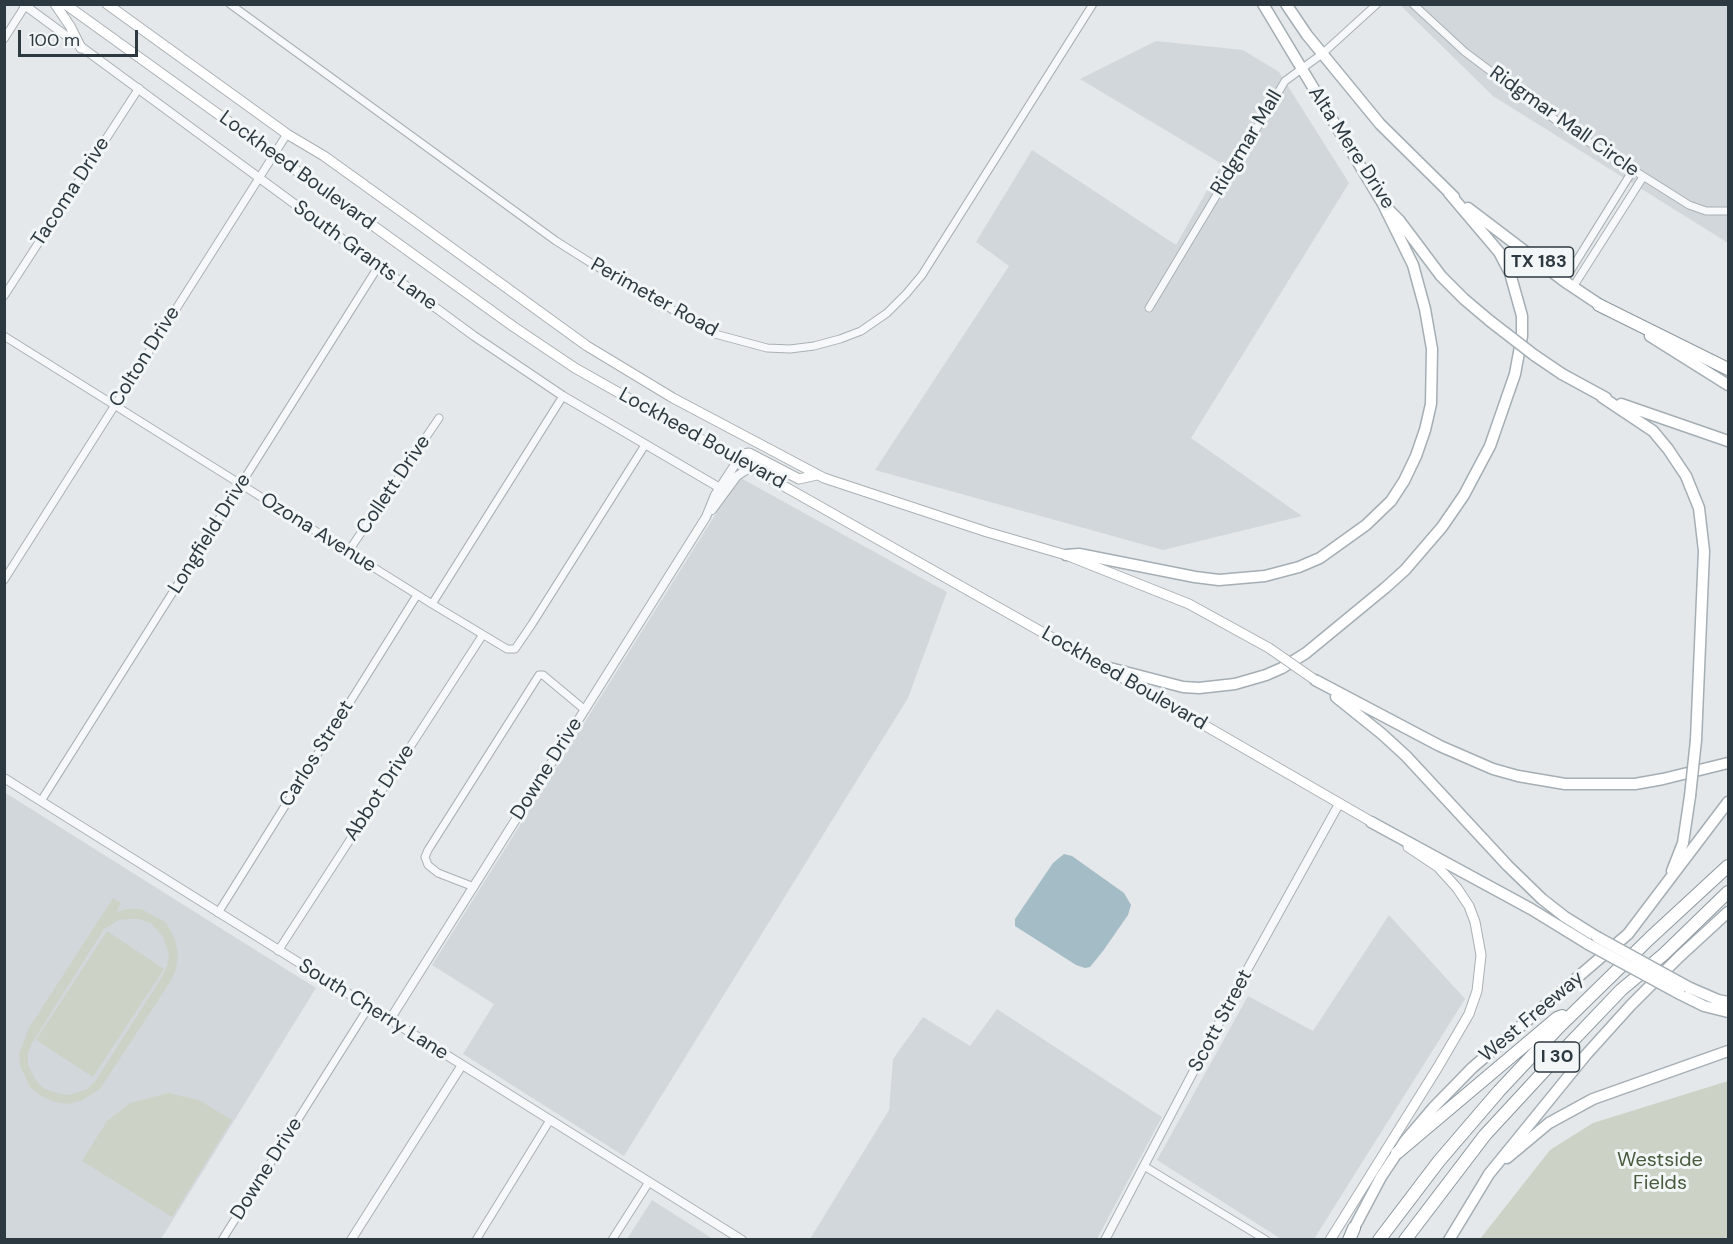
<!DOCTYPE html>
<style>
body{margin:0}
#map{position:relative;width:1733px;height:1244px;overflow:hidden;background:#e4e8ea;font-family:"DM Sans",sans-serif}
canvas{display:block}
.frame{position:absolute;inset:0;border:6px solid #2d3940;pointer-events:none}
.scale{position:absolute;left:18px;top:30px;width:120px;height:27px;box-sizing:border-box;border:3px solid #2d3940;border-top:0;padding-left:8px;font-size:18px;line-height:21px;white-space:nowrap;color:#2d3940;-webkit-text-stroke:4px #f3f6f7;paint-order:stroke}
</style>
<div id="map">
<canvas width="1733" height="1244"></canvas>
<div class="frame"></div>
<div class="scale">100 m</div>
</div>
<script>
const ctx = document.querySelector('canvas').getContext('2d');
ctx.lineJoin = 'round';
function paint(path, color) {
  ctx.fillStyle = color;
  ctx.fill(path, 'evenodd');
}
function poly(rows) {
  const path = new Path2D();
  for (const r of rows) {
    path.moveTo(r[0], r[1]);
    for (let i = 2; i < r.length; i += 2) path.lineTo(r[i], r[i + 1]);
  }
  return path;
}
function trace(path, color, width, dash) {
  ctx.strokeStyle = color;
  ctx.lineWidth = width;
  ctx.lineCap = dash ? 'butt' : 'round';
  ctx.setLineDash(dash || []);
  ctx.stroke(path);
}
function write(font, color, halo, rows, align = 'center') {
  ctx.font = font + ' "DM Sans",sans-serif';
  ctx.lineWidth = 6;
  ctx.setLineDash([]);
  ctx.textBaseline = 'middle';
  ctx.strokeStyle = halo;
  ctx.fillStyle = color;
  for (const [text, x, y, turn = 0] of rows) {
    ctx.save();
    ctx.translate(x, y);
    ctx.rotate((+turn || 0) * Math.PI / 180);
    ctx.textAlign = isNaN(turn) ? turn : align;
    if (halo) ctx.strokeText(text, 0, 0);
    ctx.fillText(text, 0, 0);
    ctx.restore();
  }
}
const built = poly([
 [1400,5,1728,5,1728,243,1493,96],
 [1156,41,1243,50,1279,72,1349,183,1191,438,1302,516,1163,550,875,470,1009,266,976,242,1032,150,1176,245,1222,164,1080,79],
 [739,477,947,592,908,698,624,1156,463,1054,494,1004,432,965],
 [4,792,316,988,161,1239,5,1239],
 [1389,915,1465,999,1314,1239,1281,1239,1157,1160,1248,996,1313,1031],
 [997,1009,1162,1117,1097,1239,810,1239,889,1110,893,1059,923,1017,970,1046],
 [652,1200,713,1239,627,1239]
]);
const green = poly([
 [113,898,121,903,116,912,128,909,141,909,165,922,171,931,176,943,178,955,176,969,170,982,100,1089,81,1101,68,1104,55,1102,41,1096,30,1087,20,1066,19,1053,29,1028],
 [129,919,139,919,151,923,163,937,169,955,167,966,162,977,94,1083,87,1089,69,1095,57,1093,45,1089,37,1082,28,1065,28,1053,32,1043,104,929,119,920],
 [107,931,164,969,93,1077,36,1040],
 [1728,1081,1728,1239,1480,1239,1550,1150,1593,1123],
 [168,1093,199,1100,232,1120,172,1217,82,1161,107,1121,130,1103]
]);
const water = poly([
 [1064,854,1072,856,1124,893,1131,905,1128,915,1103,951,1090,967,1085,968,1076,965,1015,926,1015,919,1053,863]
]);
const minor = poly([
 [230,4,556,241,591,263,715,334,767,348,790,349,814,346,840,339,861,331,887,313,906,294,922,275,1093,4],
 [1413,4,1465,52,1565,127,1689,205,1706,211,1728,211],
 [4,39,25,6],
 [1564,281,1633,170],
 [1573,287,1643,177],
 [4,296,139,88],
 [1149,308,1285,81,1322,54,1377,4],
 [4,336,432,604,507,649,515,649,532,624,645,445],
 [348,552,439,418],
 [4,580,287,134],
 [432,604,563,396],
 [41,801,378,267],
 [474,887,438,873,428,865,425,857,428,850,539,675,543,675,585,710],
 [218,913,417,595],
 [278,951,482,636],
 [1144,1166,1266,1240],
 [222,1240,365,1013,367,1006],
 [476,1240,550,1120],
 [612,1240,649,1182]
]);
const tertiary = poly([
 [23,4,474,336,563,396,720,488],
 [712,510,737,476,751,467],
 [4,778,742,1240],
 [389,1021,706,517,715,495,738,460],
 [351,1240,462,1065],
 [1105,1240,1241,981,1339,804]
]);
const secondary = poly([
 [55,4,70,26,81,48],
 [65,4,514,327,575,368,1102,666,1377,825],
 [107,4,287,134,324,156,409,217,587,346,673,398,824,478,987,532,1066,555,1189,604,1269,648],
 [738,460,744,454,749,453,799,479,817,475],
 [1330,1240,1438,1067,1469,1014,1477,991,1481,955,1475,922,1469,906,1457,888,1438,867,1408,847]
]);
const primary = poly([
 [1263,4,1383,204,1399,220,1441,276,1464,299,1490,321],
 [1286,4,1307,35,1380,124,1454,197],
 [1468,208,1564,281,1606,309],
 [1650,336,1728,385],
 [1562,374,1606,398],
 [1602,397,1653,431,1668,449,1686,476,1699,508,1704,551,1696,740],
 [1621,404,1728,441],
 [1066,555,1079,554,1195,577,1219,580,1265,576,1299,567,1320,558,1366,525,1391,501,1404,481,1416,456,1425,430,1431,404,1432,349,1425,309,1413,265,1383,204],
 [1102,666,1183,687,1199,688,1235,684,1266,675,1282,668,1306,653,1385,588,1405,570,1442,527,1464,495,1490,446,1515,374,1522,336,1522,316,1510,273,1499,252,1449,193],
 [1315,680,1440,746,1493,769,1518,776,1565,784,1635,784,1663,779,1728,763],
 [1336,697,1382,734,1406,756,1508,866,1542,899,1565,917,1597,937],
 [1371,822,1531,909,1588,944],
 [1672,871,1683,843,1690,796],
 [1688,987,1718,1000,1728,1002],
 [1680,994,1704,1006,1728,1012],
 [1507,1158,1549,1123,1593,1099,1728,1051],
 [1354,1228,1381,1177,1405,1141,1434,1107,1472,1068,1628,934,1728,802],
 [1449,1240,1489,1174,1585,1056,1631,1005,1679,957,1728,912]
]);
const motorway = poly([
 [1599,305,1728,369],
 [1397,1153,1557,1018,1562,1016],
 [1349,1240,1354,1228],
 [1379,1240,1439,1161,1499,1091,1559,1027,1650,938,1728,866],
 [1405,1240,1485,1135,1558,1056,1621,990,1664,954,1728,892]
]);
const secondaryBridge = poly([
 [1269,648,1315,680]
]);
const primaryBridge = poly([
 [1490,321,1534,355,1562,374],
 [1690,796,1696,740],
 [1597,937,1688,987],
 [1588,944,1680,994]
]);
const shields = [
 [1539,262,69],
 [1557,1057,45]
];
const shieldNames = [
 ["TX 183",1539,262],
 ["I 30",1557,1057]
];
const streetNames = [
 ["Ridgmar Mall Circle",1564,122,35],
 ["Ridgmar Mall",1247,143,-59],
 ["Alta Mere Drive",1351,148,57],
 ["Lockheed Boulevard",297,171,36],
 ["Tacoma Drive",71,192,-57],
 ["South Grants Lane",365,256,36],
 ["Perimeter Road",654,298,29],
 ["Colton Drive",145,357,-58],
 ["Lockheed Boulevard",702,439,29],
 ["Collett Drive",394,485,-56],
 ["Ozona Avenue",318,533,32],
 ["Longfield Drive",210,534,-58],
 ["Lockheed Boulevard",1124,679,30],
 ["Carlos Street",317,754,-58],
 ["Downe Drive",547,769,-58],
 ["Abbot Drive",380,793,-57],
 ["South Cherry Lane",373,1010,32],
 ["West Freeway",1532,1017,-40],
 ["Scott Street",1221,1021,-62],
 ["Downe Drive",267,1169,-58]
];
const parkNames = [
 ["Westside",1660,1161],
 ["Fields",1660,1184]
];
paint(built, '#d2d7dc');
paint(green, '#ccd3c6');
paint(water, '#a3bcc6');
trace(minor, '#a9b0b4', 9);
trace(tertiary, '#a9b0b4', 10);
trace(secondary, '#a9b0b4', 11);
trace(primary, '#a4aeb4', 13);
trace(motorway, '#8d989f', 14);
trace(minor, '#f6f8f9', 7);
trace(tertiary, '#f6f8f9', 8);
trace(secondary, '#fff', 9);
trace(primary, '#fff', 10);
trace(motorway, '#fff', 12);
trace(secondaryBridge, '#a9b0b4', 11, []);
trace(primaryBridge, '#a4aeb4', 13, []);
trace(secondaryBridge, '#fff', 9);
trace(primaryBridge, '#fff', 10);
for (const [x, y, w] of shields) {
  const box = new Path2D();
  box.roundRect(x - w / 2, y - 15, w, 30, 4.5);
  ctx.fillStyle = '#f3f6f7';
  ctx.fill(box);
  trace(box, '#2d3940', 1.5);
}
write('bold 18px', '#2d3940', null, shieldNames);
write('20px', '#2d3940', '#f3f6f7', streetNames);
write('20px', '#495b3c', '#f3f6f7', parkNames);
</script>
